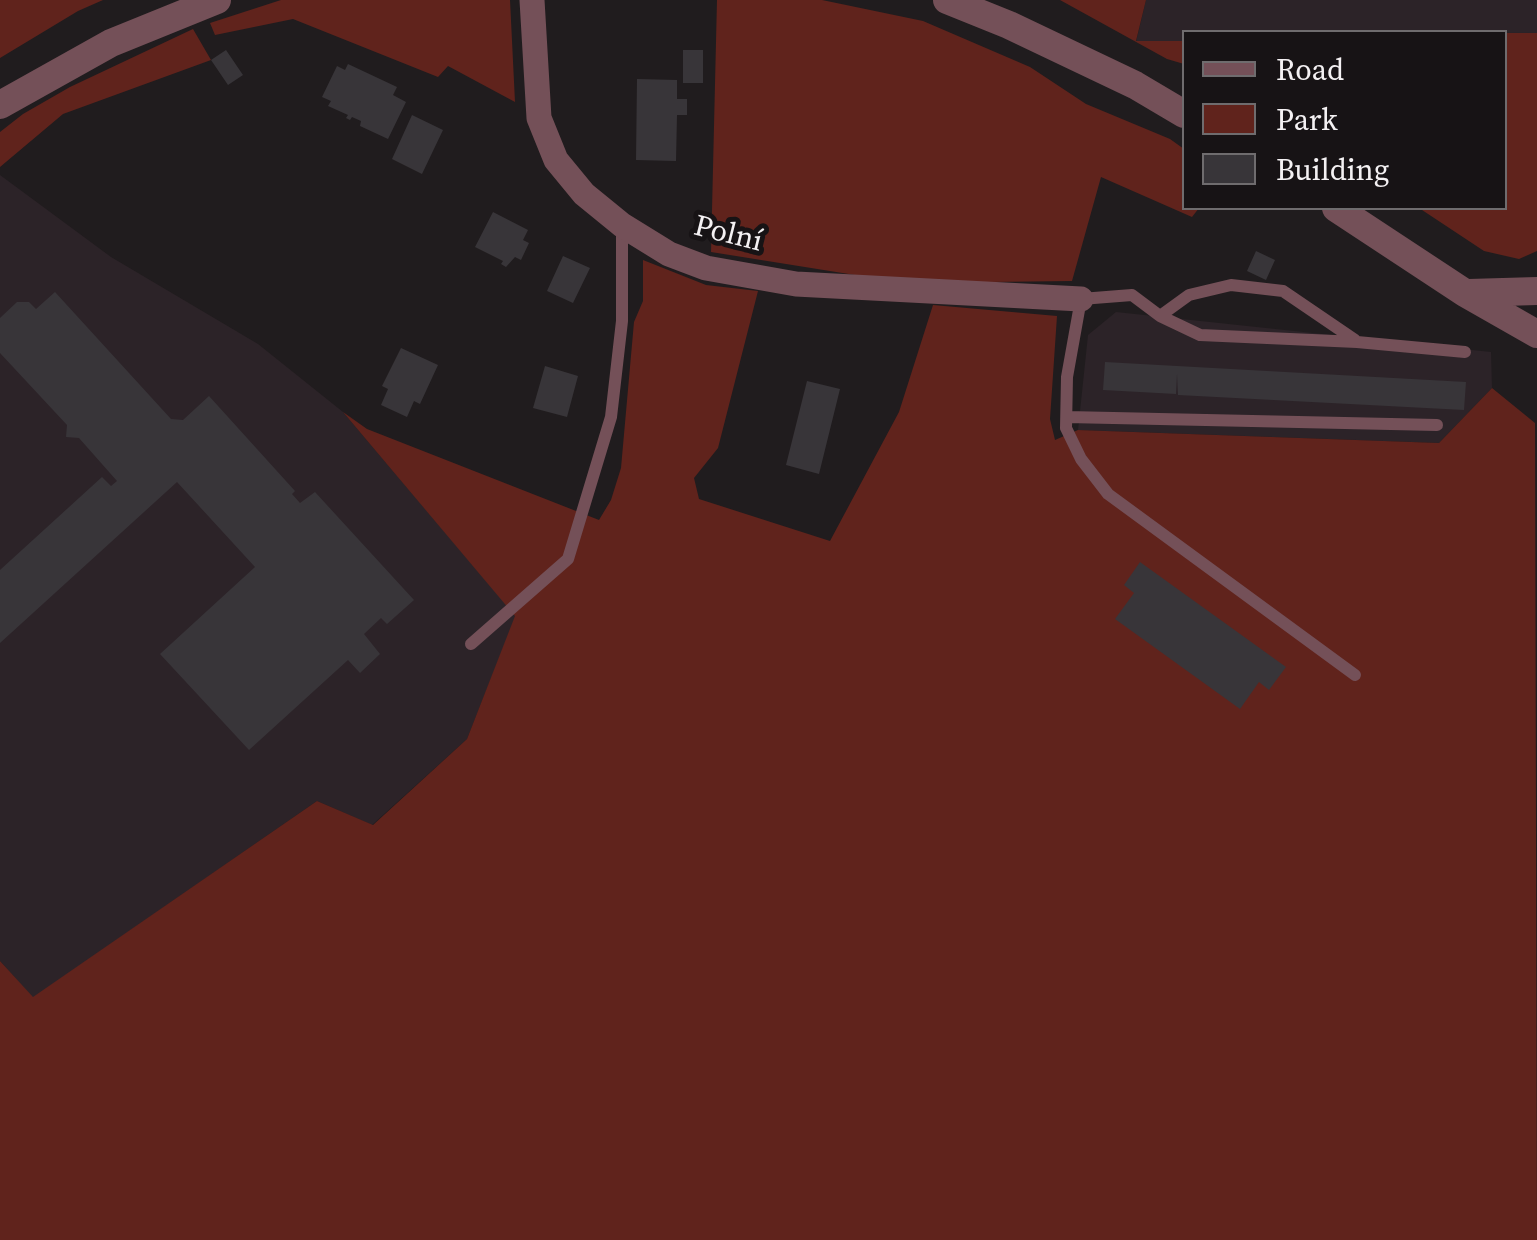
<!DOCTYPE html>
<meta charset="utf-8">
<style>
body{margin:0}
#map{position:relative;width:1537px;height:1240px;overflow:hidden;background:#201c1e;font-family:"Source Serif 4",serif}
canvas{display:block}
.legend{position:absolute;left:1182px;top:30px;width:325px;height:180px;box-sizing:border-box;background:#171315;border:2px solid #6f6c6e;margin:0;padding:12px 18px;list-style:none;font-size:30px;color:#f4f1f3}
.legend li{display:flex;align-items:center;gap:20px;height:50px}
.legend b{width:50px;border:2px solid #6f6c6e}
</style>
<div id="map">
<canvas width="1537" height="1240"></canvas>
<ul class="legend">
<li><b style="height:12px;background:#745058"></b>Road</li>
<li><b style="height:28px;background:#60231c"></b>Park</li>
<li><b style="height:28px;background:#383539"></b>Building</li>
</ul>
</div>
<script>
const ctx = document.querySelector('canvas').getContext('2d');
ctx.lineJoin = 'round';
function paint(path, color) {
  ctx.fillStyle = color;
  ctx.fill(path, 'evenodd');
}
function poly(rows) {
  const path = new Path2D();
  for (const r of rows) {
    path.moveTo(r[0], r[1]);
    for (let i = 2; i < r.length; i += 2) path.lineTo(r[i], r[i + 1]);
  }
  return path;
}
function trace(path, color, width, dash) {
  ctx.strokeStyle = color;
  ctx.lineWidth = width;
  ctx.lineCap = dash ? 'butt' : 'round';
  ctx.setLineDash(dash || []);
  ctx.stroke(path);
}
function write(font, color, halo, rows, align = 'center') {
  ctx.font = font + ' "Source Serif 4",serif';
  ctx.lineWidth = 10;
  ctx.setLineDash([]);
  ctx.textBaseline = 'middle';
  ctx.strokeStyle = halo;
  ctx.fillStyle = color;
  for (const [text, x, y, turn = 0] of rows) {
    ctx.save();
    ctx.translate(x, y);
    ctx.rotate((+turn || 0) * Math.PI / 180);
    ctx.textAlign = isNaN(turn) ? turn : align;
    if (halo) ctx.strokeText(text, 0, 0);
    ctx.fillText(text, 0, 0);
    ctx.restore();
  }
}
const built = poly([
 [1146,0,1537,0,1537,33,1184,32,1184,41,1136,42],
 [0,175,111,257,258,344,343,412,516,616,467,739,372,825,317,801,33,998,0,961],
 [1116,312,1491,352,1492,388,1439,443,1078,430,1088,335]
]);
const green = poly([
 [0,0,103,0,78,11,0,58],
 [281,0,510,0,515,102,448,66,438,77,293,19,215,35,210,23],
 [717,0,822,0,923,21,1030,67,1086,104,1170,139,1184,149,1184,208,1199,208,1192,217,1101,177,1072,281,905,283,711,252],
 [1060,0,1146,0,1136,41,1184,41,1184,64,1167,59],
 [193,29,211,60,63,114,0,167,0,132,23,114,70,87],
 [1505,33,1537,33,1537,251,1519,259,1484,251,1419,208,1504,208],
 [643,260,706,285,758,291,718,448,694,478,699,499,830,541,899,412,933,305,1057,316,1050,419,1055,440,1078,430,1439,443,1492,388,1535,423,1537,1240,0,1240,0,961,33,997,317,801,373,825,467,739,515,616,343,412,367,429,599,520,611,500,621,468,634,322,643,301]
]);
const building = poly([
 [226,50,243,75,228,85,211,60],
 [683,50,703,50,703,83,683,83],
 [348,64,397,87,393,95,406,102,388,139,360,126,361,121,352,117,350,120,346,118,348,115,328,106,331,101,322,97,337,66,345,70],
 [637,79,677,80,677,99,687,99,687,115,677,115,676,161,636,160],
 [412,115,443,130,422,174,392,159],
 [493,212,528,230,523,240,529,243,521,260,515,257,506,267,501,264,503,261,475,247],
 [1256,251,1275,260,1266,280,1247,271],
 [563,256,590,268,573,303,547,291],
 [55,292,171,419,183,420,209,396,295,491,292,494,300,503,315,492,414,600,387,624,381,618,364,634,380,654,360,673,348,660,249,750,160,654,255,567,177,482,0,643,0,570,102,477,111,486,117,481,79,438,66,437,67,425,0,353,0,318,17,302,29,302,36,309],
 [401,348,438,365,420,404,414,401,407,417,381,405,388,389,382,386],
 [1105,362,1466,382,1464,410,1178,395,1177,374,1176,394,1103,390],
 [545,366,578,376,567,417,533,408],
 [807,381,840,389,819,474,786,465],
 [1140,562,1286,667,1269,690,1259,682,1240,709,1115,619,1134,593,1124,585]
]);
const service = poly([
 [1160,316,1189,295,1231,285,1283,291,1355,340],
 [1067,417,1437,425],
 [471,644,568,559,611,417,622,321,622,225],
 [1355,675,1108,494,1081,459,1066,428,1067,377,1081,299,1132,295,1160,316,1200,335,1357,342,1465,352]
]);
const minor = poly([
 [532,0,539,118,556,160,584,194,622,225,669,254,706,268,796,284,1081,299]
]);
const tertiary = poly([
 [947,0,1009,25,1135,85,1184,114],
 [0,105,111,43,217,0],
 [1336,208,1465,293,1537,334],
 [1469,293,1537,291]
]);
const streetNames = [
 ["Polní",728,235,14]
];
paint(built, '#2c2328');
paint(green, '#60231c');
paint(building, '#383539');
trace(service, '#745058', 12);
trace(minor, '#745058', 25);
trace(tertiary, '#745058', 28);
write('30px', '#f4f1f3', '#171315', streetNames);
</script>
